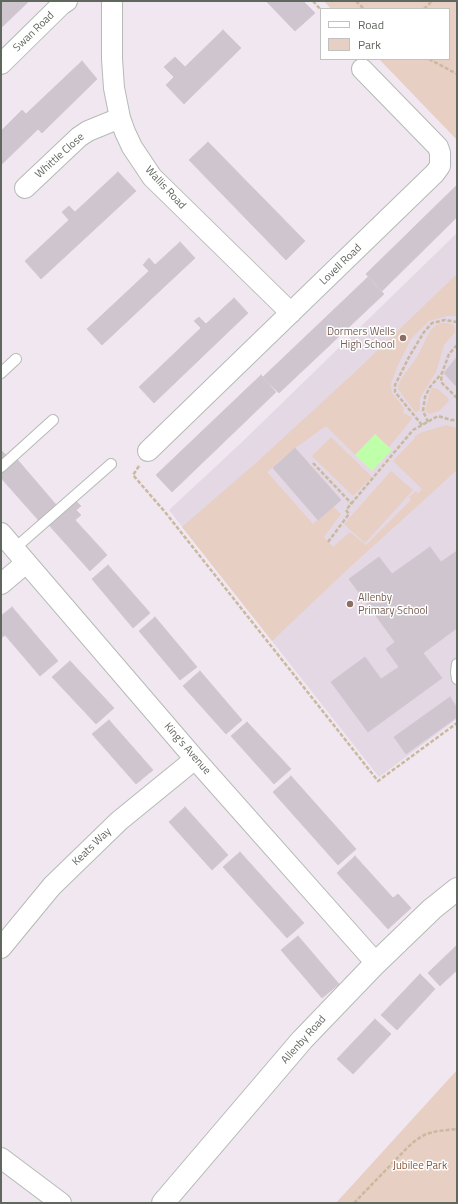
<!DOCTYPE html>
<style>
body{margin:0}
#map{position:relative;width:458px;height:1204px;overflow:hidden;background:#f0e7f0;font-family:"Titillium Web",sans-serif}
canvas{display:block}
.frame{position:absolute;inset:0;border:2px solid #60675e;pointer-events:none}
.legend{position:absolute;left:320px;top:8px;width:130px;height:52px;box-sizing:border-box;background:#fff;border:1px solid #bfc2bf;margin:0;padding:5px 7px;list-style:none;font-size:12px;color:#60675e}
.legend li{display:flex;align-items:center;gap:8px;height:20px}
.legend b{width:20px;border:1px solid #bfc2bf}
</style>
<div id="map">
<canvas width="458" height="1204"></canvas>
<div class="frame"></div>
<ul class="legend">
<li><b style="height:5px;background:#fff"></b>Road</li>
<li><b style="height:11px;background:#e7cfc4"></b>Park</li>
</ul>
</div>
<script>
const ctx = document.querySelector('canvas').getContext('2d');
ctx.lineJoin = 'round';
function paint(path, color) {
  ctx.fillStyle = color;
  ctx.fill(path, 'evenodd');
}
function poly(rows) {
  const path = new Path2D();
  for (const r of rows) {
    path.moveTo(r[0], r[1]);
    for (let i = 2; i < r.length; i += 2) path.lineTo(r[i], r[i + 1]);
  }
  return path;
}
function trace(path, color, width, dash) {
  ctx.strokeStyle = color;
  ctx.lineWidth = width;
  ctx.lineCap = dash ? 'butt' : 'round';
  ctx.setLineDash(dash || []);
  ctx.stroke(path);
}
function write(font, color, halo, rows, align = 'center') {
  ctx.font = font + ' "Titillium Web",sans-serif';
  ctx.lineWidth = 3;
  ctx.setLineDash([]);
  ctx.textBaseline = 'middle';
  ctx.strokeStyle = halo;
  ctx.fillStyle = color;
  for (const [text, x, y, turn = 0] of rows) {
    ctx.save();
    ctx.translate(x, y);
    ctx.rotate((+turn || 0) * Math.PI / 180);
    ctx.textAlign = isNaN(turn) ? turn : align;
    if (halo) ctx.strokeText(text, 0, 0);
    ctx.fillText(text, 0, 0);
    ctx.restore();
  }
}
const education = poly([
 [457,233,457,719,379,777,169,510,241,443]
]);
const green = poly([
 [324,1,457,1,457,140,379,59,449,59,449,9,331,9],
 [457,274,457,316,447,316,429,321,411,339,397,367,391,384,392,393,404,408,403,413,412,417,411,420,389,447,375,434,355,455,326,426,295,448,267,472,313,524,333,506,341,514,324,537,333,547,350,532,366,545,411,500,409,497,416,491,418,494,422,489,393,461,415,438,414,437,420,433,446,425,457,428,457,470,350,567,272,641,182,527,257,462,354,373],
 [440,323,448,323,454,325,455,332,444,345,436,372,420,398,420,409,417,412,415,412,401,393,398,389,398,386,401,379,417,357,430,331,436,325],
 [432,388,435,388,439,390,448,398,449,401,439,411,430,414,425,411,429,395],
 [331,437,372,477,353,496,312,456],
 [391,471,413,490,365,543,344,524],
 [457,1070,457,1203,336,1203]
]);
const water = poly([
 [375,434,392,450,372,471,355,455]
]);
const building = poly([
 [1,1,29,1,1,28,1,1],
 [266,1,303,1,315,13,295,31,266,1],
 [223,30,241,48,184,104,166,85,174,77,164,67,175,57,185,67,223,30],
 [82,61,97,79,42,133,38,129,1,165,1,131,22,110,26,114,82,61],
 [208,142,305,241,286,260,189,160,208,142],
 [118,172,136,191,41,279,25,261,69,220,62,212,69,206,75,212,118,172],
 [457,185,457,217,382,291,366,274,457,185],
 [180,242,195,258,102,345,87,329,149,271,143,265,149,258,155,265,180,242],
 [368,277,384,294,279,393,263,377,368,277],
 [234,298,248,313,154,403,139,387,201,328,194,321,199,317,206,324,234,298],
 [457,357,457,387,444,373,457,357],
 [261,375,276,392,172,492,156,475,261,375],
 [295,448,341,500,318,520,273,468,295,448],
 [1,450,7,456,1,462,1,450],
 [16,458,58,507,41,523,1,478,1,471,16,458],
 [75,500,81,506,76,510,81,515,75,520,107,555,90,571,48,524,75,500],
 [430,547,441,562,457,551,457,628,423,653,442,678,368,732,331,682,365,657,381,679,399,667,386,649,395,642,349,579,379,557,392,574,430,547],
 [108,565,150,613,133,628,92,579,108,565],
 [12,607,58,661,40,676,5,635,1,638,1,616,12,607],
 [155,617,197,667,180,680,139,631,155,617],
 [70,661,114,708,96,724,52,677,70,661],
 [200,671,242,720,226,734,183,686,200,671],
 [450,697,457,708,457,717,406,754,394,737,450,697],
 [109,720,153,770,136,784,92,734,109,720],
 [247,722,291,769,274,784,231,736,247,722],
 [291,776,356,849,338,865,273,792,291,776],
 [185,807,228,855,212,870,169,822,185,807],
 [240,852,304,923,287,938,223,867,240,852],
 [355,856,393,898,398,894,411,908,388,929,337,873,355,856],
 [298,936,339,984,322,998,281,950,298,936],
 [457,945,457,970,440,986,428,973,457,945],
 [420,974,435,989,397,1030,381,1015,420,974],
 [375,1019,391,1034,353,1074,337,1059,375,1019]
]);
const path = poly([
 [313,1,321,10],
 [356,1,364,9],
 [424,9,432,1],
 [429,59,457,74],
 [457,345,449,354,442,373,441,382,457,398],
 [428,422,423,411,425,397,430,387,442,373],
 [422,425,395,392,395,385,409,357,424,332,432,323,445,320,457,322],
 [313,463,352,504],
 [139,466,133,475,165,512,378,781,457,723],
 [328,542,349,514,346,510,413,430,438,416,451,420,457,420],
 [354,1203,408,1147,416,1140,426,1134,438,1131,457,1129]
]);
const service = poly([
 [1,373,16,359],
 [1,467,53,420],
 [14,549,111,464],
 [457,664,456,672,457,679]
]);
const minor = poly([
 [112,1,112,59,114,88,120,118,125,132,132,147,152,177,291,313],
 [1,64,61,5,67,1],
 [25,188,79,137,88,131,120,118],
 [148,451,435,173,440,166,440,153,438,147,362,69],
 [1,533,195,759,376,963],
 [1,584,26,563],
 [1,948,52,886,119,821,195,759],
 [1,1158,61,1203]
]);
const tertiary = poly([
 [163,1203,302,1040,376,963,432,909,457,889]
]);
const markers = [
 [403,338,4,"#8d6e63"],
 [350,604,4,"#8d6e63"]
];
const streetNames = [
 ["Swan Road",34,32,-44],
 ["Whittle Close",60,156,-42],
 ["Wallis Road",165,188,47],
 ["Lovell Road",341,265,-44],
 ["King's Avenue",187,749,49],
 ["Keats Way",92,847,-44],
 ["Allenby Road",304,1040,-48]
];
const educationNames = [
 ["Dormers Wells",395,332],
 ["High School",395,345],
 ["Allenby",358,598,"left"],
 ["Primary School",358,611,"left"]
];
const parkNames = [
 ["Jubilee Park",420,1166]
];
paint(education, '#e3d8e3');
paint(green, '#e7cfc4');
paint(water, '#bfffa9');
paint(building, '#cec5ce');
trace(building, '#d5c5d5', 1);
trace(service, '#b5bbb4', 12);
trace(minor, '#b5bbb4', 22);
trace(tertiary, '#b5bbb4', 24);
trace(path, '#cab99e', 2.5, [4, 2]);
trace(service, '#fff', 10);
trace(minor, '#fff', 20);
trace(tertiary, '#fff', 22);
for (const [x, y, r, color] of markers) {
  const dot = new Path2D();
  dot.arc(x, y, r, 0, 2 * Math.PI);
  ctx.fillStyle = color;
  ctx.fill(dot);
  trace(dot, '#fff', 1.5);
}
write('11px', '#60675e', '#fff', streetNames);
write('11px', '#785e54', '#fff', educationNames, 'right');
write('11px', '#8d5638', '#fff', parkNames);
</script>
